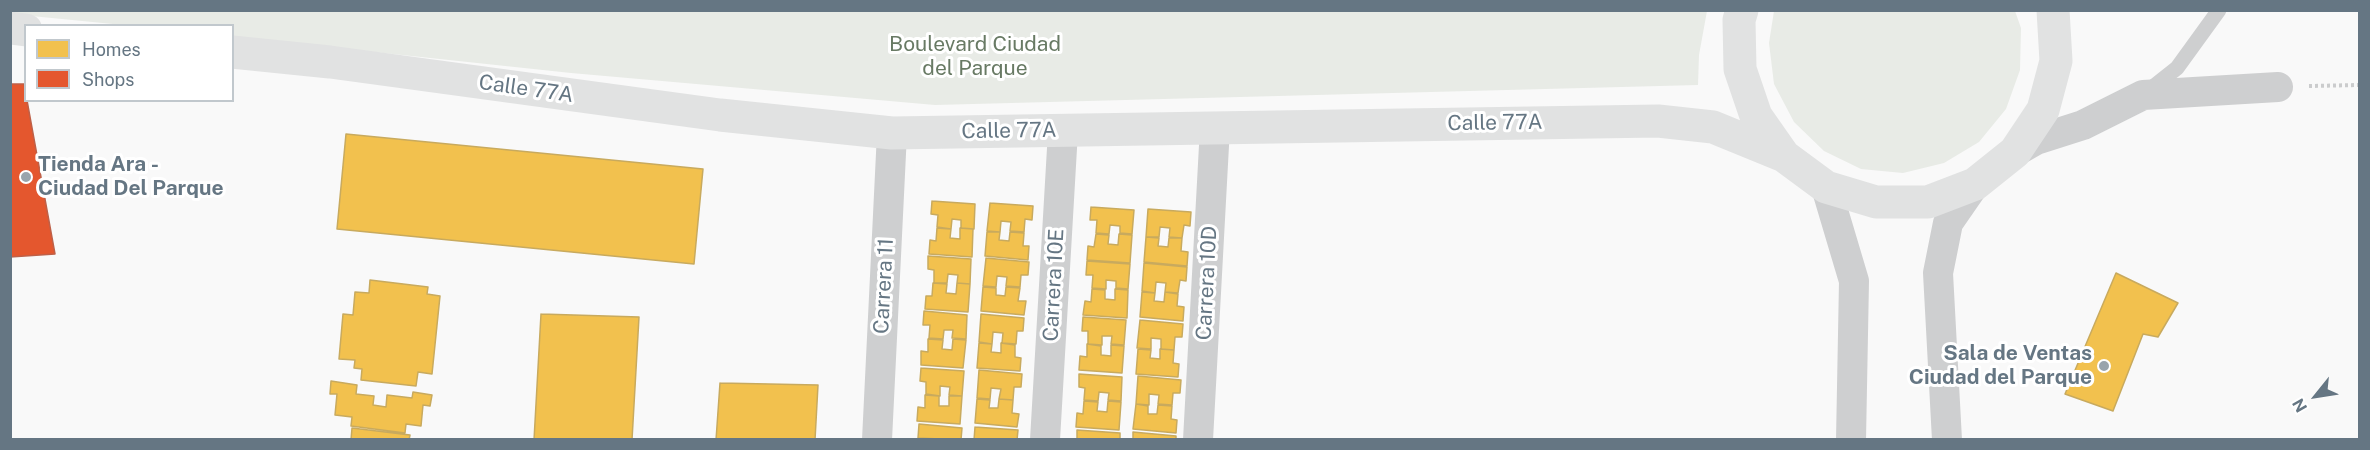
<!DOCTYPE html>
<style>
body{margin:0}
#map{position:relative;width:2370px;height:450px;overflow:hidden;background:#f9f9f9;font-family:"Public Sans",sans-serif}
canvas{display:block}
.frame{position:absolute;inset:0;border:12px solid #657683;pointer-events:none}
.legend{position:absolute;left:24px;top:24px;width:210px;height:78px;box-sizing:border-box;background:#fff;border:2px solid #c1c8cd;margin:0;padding:8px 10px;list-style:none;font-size:18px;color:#657683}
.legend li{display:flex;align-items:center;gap:12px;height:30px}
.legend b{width:30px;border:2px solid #c1c8cd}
.north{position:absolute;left:2286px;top:366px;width:60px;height:60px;-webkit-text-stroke:4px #fff;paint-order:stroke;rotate:240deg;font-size:16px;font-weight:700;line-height:24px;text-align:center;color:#657683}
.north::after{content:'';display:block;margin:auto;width:21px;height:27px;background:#657683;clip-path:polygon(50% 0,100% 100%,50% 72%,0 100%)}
</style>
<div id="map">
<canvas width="2370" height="450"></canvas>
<div class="frame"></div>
<ul class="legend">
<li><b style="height:16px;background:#f2c14e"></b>Homes</li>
<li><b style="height:16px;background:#e4572e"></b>Shops</li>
</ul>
<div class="north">N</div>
</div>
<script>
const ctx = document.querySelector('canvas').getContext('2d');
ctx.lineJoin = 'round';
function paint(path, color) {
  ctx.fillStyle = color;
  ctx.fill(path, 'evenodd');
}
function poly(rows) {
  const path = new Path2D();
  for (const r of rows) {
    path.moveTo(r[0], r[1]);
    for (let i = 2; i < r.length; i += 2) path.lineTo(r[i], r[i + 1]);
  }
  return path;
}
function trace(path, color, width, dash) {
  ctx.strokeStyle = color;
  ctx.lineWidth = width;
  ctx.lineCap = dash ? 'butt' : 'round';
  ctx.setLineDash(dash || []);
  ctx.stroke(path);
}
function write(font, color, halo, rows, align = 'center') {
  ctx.font = font + ' "Public Sans",sans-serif';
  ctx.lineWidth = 6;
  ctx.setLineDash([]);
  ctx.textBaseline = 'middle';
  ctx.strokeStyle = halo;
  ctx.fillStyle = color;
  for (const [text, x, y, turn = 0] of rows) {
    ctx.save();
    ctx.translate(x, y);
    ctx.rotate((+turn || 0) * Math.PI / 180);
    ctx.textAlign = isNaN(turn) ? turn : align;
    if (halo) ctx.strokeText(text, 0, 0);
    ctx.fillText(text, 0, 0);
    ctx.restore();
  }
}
const green = poly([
 [11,10,1707,11,1699,55,1698,85,935,105,571,73,233,37,232,26,123,25,11,14],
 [1774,11,2015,11,2021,28,2020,70,2006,109,1979,142,1944,163,1903,173,1861,169,1824,151,1794,122,1774,84,1769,43]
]);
const homes = poly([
 [346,134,703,169,694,264,337,229,346,134],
 [932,201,975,204,974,229,961,228,961,220,952,219,951,229,937,227,938,215,931,214,932,201],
 [990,203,1033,206,1032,220,1025,219,1024,232,1010,231,1011,222,1001,221,1000,232,987,231,990,203],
 [1091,207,1134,210,1132,234,1120,233,1120,226,1110,225,1109,234,1096,233,1097,220,1090,220,1091,207],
 [1148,209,1191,212,1190,226,1184,225,1182,238,1169,237,1170,228,1160,227,1159,237,1146,237,1148,209],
 [937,228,951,229,950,238,960,239,960,228,973,229,972,257,929,254,930,240,936,241,937,228],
 [987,232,1000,232,999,240,1009,241,1010,232,1024,233,1023,246,1029,246,1028,260,985,256,987,232],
 [1096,234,1109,235,1108,244,1118,245,1119,234,1132,235,1130,263,1087,260,1088,246,1094,247,1096,234],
 [1146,237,1159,238,1158,246,1168,247,1169,238,1182,238,1181,251,1188,252,1187,266,1144,262,1146,237],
 [928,256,971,259,970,284,957,283,958,275,948,274,947,283,934,283,934,270,928,269,928,256],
 [986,258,1029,262,1028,275,1021,275,1020,287,1006,286,1007,277,997,276,996,287,983,286,986,258],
 [1087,261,1130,264,1128,289,1116,288,1116,281,1106,280,1106,289,1092,288,1093,275,1086,275,1087,261],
 [1144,263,1187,267,1186,281,1180,280,1178,293,1165,292,1166,283,1156,282,1155,293,1142,291,1144,263],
 [2116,273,2178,303,2158,337,2143,334,2113,411,2065,394,2116,273],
 [370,280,428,287,427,294,440,296,432,374,418,372,416,386,361,380,362,369,354,368,355,360,339,359,343,314,353,315,355,292,369,293,370,280],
 [933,283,947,284,946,293,956,294,957,283,970,284,968,312,925,309,926,296,932,296,933,283],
 [983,287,996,288,996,295,1005,296,1006,287,1020,288,1018,301,1026,301,1024,315,981,311,983,287],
 [1092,289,1105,290,1105,299,1115,300,1115,289,1128,290,1127,318,1083,315,1085,301,1091,302,1092,289],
 [1142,292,1155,293,1154,301,1164,302,1165,292,1178,294,1177,306,1184,307,1183,321,1140,317,1142,292],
 [924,311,967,315,966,339,952,338,953,330,944,330,943,339,929,338,930,325,923,325,924,311],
 [541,314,639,317,632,440,534,440,541,314],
 [981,314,1024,318,1023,331,1017,331,1016,344,1002,343,1003,333,993,332,992,344,979,342,981,314],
 [1083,317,1126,320,1124,345,1111,344,1112,336,1102,336,1102,345,1088,344,1088,331,1082,331,1083,317],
 [1140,320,1183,324,1182,337,1175,337,1174,350,1161,349,1161,339,1151,338,1151,349,1137,348,1140,320],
 [928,339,943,340,942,349,952,350,953,339,966,340,963,368,921,365,921,351,928,352,928,339],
 [979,343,992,344,991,352,1001,353,1001,343,1015,345,1015,357,1021,358,1020,371,977,368,979,343],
 [1087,344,1101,346,1101,355,1111,356,1111,345,1124,346,1122,373,1079,370,1080,356,1087,357,1087,344],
 [1138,349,1151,350,1150,358,1160,359,1160,349,1174,350,1173,363,1179,364,1178,377,1136,374,1138,349],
 [921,368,964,371,962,396,949,395,950,387,940,386,940,396,926,394,926,382,920,381,921,368],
 [979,370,1022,374,1021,387,1014,387,1013,400,999,399,1001,389,991,388,990,399,977,398,979,370],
 [1079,374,1122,377,1121,401,1108,400,1109,393,1099,392,1098,401,1084,400,1085,388,1079,387,1079,374],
 [1138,376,1181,380,1180,393,1173,393,1172,405,1158,404,1159,395,1149,394,1149,405,1136,404,1138,376],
 [331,381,357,385,356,394,374,396,373,405,386,407,387,395,412,398,413,392,432,395,430,406,423,405,421,426,406,424,405,433,351,426,352,417,335,415,337,394,330,394,331,381],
 [720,383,818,385,815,440,716,440,720,383],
 [925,395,939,396,939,406,949,406,949,396,962,396,960,424,917,421,918,407,925,408,925,395],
 [977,399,990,400,989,408,998,408,999,399,1013,400,1012,413,1019,414,1017,427,975,423,977,399],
 [1084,401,1098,402,1097,411,1107,412,1108,401,1121,402,1119,430,1076,427,1077,413,1083,414,1084,401],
 [1136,404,1148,406,1148,414,1157,414,1158,405,1172,406,1171,419,1177,420,1176,433,1133,429,1136,404],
 [919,424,962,428,961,440,918,438,919,424],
 [975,427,1018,430,1017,440,974,440,975,427],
 [352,428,410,435,409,440,351,440,352,428],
 [1077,430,1120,433,1120,440,1077,440,1077,430],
 [1133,432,1176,436,1176,440,1133,440,1133,432]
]);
const shops = poly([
 [10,84,24,84,55,254,10,257,10,84]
]);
const path = poly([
 [2309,86,2360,85]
]);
const lane = poly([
 [2148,91,2177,68,2219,10]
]);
const street = poly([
 [2015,152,2036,140,2083,125,2143,95,2278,87],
 [1826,187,1854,281,1851,440],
 [877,440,892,133],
 [1045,440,1063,131],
 [1198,440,1215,127],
 [1947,440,1938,273,1948,223,1975,184]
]);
const secondary = poly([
 [1742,10,1739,20,1740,69,1756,116,1784,156,1826,187,1876,202,1928,202,1975,184,2015,152,2043,110,2056,61,2053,10],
 [10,28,26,30],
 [232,52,330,62,720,115,892,133,1658,121,1713,127,1784,156]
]);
const markers = [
 [26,177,6,"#99a4ac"],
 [2104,366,6,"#99a4ac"]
];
const parkNames = [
 ["Boulevard Ciudad",975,45],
 ["del Parque",975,69]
];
const streetNames = [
 ["Calle 77A",526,89,8],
 ["Calle 77A",1495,123,-1],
 ["Calle 77A",1009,131,-1],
 ["Carrera 10D",1207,283,-87],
 ["Carrera 10E",1054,285,-87],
 ["Carrera 11",884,286,-87]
];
const poiNames = [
 ["Tienda Ara -",38,165],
 ["Ciudad Del Parque",38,189],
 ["Sala de Ventas",2092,354,"right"],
 ["Ciudad del Parque",2092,378,"right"]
];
paint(green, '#e8ebe6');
paint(homes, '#f2c14e');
trace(homes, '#c8aa5e', 1.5);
paint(shops, '#e4572e');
trace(shops, '#be6048', 1.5);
trace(path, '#cbcccd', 4, [3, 3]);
trace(lane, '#cecfd0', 15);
trace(street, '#cecfd0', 30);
trace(secondary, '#e1e2e2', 33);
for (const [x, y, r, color] of markers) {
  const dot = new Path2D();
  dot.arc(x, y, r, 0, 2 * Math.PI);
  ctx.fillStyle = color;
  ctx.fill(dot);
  trace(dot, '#fff', 2);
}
write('21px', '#687a64', '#fff', parkNames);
write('21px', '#657683', '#fff', streetNames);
write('bold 21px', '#657683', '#fff', poiNames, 'left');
</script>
